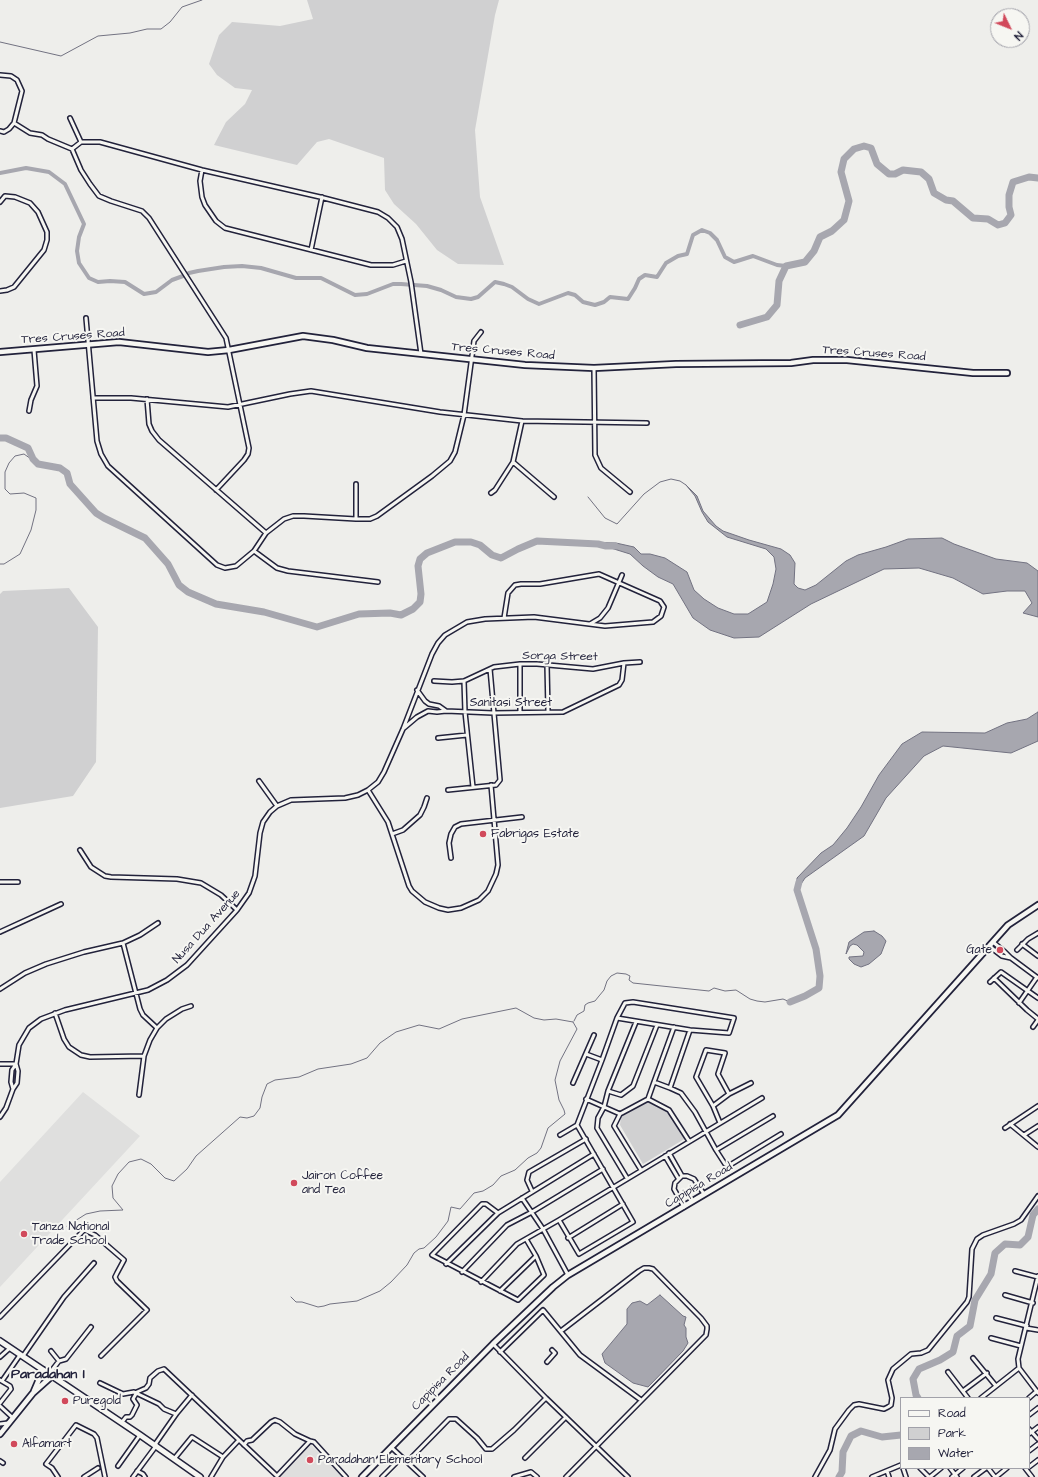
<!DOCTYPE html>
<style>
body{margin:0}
#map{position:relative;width:1038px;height:1477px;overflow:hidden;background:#eeeeeb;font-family:"Architects Daughter",sans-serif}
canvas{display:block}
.legend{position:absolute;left:900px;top:1397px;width:130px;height:72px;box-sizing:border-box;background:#f6f6f2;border:1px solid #a1a1a9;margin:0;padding:5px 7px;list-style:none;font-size:12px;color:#22223b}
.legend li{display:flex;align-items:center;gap:8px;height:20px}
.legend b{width:20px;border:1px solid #a1a1a9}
.north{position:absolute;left:990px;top:8px;width:40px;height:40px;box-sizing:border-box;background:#f6f6f2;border:1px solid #a1a1a9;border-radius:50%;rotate:133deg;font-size:11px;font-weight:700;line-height:16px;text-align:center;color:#22223b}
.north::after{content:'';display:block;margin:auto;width:14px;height:18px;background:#d1495b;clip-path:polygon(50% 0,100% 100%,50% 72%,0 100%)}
</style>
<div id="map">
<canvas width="1038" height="1477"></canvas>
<ul class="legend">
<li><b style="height:5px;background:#f6f6f2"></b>Road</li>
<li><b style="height:11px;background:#d0d0d1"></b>Park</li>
<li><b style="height:11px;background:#a7a7af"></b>Water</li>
</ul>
<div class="north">N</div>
</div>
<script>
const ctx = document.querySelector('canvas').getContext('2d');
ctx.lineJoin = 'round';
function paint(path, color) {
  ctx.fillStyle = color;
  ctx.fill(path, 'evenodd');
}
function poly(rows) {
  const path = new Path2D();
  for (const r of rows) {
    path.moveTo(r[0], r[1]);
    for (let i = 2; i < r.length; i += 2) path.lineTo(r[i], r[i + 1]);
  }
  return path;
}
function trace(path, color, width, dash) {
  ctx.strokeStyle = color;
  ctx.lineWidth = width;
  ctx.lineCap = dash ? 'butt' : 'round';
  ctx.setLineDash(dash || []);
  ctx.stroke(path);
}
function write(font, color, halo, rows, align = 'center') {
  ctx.font = font + ' "Architects Daughter",sans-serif';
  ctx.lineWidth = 4;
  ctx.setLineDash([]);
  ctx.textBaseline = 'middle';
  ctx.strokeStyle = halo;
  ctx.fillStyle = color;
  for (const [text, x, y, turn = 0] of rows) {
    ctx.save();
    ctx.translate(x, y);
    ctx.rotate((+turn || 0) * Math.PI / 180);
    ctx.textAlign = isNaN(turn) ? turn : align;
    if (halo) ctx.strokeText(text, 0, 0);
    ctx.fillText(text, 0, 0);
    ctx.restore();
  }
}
const built = poly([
 [83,1092,140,1136,0,1287,0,1182],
 [310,1444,343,1477,277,1477]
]);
const green = poly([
 [307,0,499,0,495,15,475,130,480,197,504,265,458,264,437,250,416,224,394,204,385,190,384,158,329,139,317,142,297,165,214,145,226,122,245,104,252,90,235,88,217,75,209,64,219,35,232,22,280,26,313,19],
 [69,588,98,627,96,762,73,796,0,808,0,594,3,591],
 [648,1101,667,1110,686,1138,643,1164,620,1125,621,1117]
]);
const water = poly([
 [686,485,697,496,703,511,716,526,723,531,749,540,781,549,790,555,795,563,794,584,798,588,805,590,816,585,846,561,858,555,886,547,908,539,942,538,954,544,996,559,1027,563,1038,571,1038,617,1023,613,1032,603,1025,591,1007,591,983,594,953,578,919,568,884,569,811,604,759,637,734,638,710,630,693,618,673,584,658,577,643,566,630,554,598,544,537,541,616,543,634,547,641,554,650,554,665,558,687,572,694,590,704,599,718,608,734,614,748,614,767,602,773,584,776,569,774,557,766,549,727,537,708,522,702,512,695,496,686,485],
 [1038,712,1038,741,1011,753,943,746,924,756,886,798,864,836,805,878,797,890,797,878,821,853,833,845,847,828,861,807,879,775,902,744,922,732,985,733,1007,723,1027,719,1038,712],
 [874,931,882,936,886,941,881,954,869,964,861,967,854,964,849,959,849,957,863,956,864,952,857,945,853,944,850,946,846,954,849,942,864,932,874,931],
 [660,1295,683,1316,686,1317,684,1325,686,1328,686,1337,688,1343,683,1351,648,1387,633,1383,605,1363,602,1354,627,1324,627,1309,632,1303,640,1301,647,1305,660,1295]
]);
const stream = poly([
 [0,42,61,56,98,36,130,33,147,29,161,29,170,22,182,7,202,0],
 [588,497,605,518,617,524,644,494,660,482,671,479,680,481,686,485],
 [0,564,4,564,20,554,31,530,36,510,36,498,24,493,10,494,5,489,5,472,9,463,15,456,24,454,38,464],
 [574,1021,577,1015,584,1011,585,1005,588,1003,595,1001,599,996,604,990,607,981,611,976,617,973,626,974,630,976,629,980,633,983,709,991,714,988,725,991,736,990,750,999,757,1001,765,1002,783,999,790,1002],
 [67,1226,86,1214,100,1211,123,1210,113,1198,112,1186,118,1174,129,1162,141,1159,151,1164,165,1178,174,1181,187,1169,196,1156,240,1117,247,1118,254,1116,260,1108,262,1097,267,1084,275,1080,299,1077,318,1069,351,1064,367,1058,380,1043,396,1032,419,1025,439,1029,462,1019,516,1008,534,1018,544,1020,556,1019,573,1022],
 [291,1297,296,1302,302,1302,318,1307,324,1306,330,1304,357,1301,380,1291,391,1282,407,1265,414,1253,419,1249,424,1248,436,1237,448,1221,451,1207,460,1209,474,1193,483,1191,493,1185,501,1176,515,1170,528,1158,537,1153,541,1148,548,1128,565,1114,564,1110,559,1100,555,1080,560,1061,577,1029,573,1022]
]);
const canal = poly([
 [0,173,26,168,49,172,65,184,84,224,79,237,77,251,79,263,89,278,98,282,110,281,125,282,144,294,156,292,172,280,183,276],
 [189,273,198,271,224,267,242,266,261,268,296,278,321,278,355,295,367,294,393,284,401,284,427,286,441,290,456,297,471,299,478,297,495,282,504,284,512,287,528,299,539,304,568,293,575,295,583,302,595,305,604,302,610,297,628,299,635,288,639,279,645,275,657,277,666,263,678,256,687,254,693,235,702,230,710,233,717,240,725,257,734,262,753,256,777,265,786,266]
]);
const river = poly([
 [740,325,767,317,777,305,779,281,786,266,805,262,814,251,820,237,832,231,844,220,849,201,841,172,844,159,854,149,864,146,871,148,877,164,889,174,895,174,903,170,921,172,929,179,934,193,946,200,953,201,973,218,988,219,998,225,1005,223,1011,215,1009,207,1009,195,1013,182,1029,177,1038,178],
 [0,438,6,438,28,448,33,459,38,464,60,468,67,473,70,484,96,513,104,518,145,538,168,564,179,585,188,592,216,604,264,612,317,627,359,614,390,613,401,615,413,609,420,602,421,594,418,566,420,559,427,553,455,542,471,542,480,545,492,555,501,558,518,549,537,541,598,544,606,546,615,546],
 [790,1002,805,996,819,988,820,976,816,949,797,890,799,882],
 [918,1398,916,1395,913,1379,919,1369,940,1360,953,1352,957,1336,970,1326,975,1300,991,1274,995,1253,1005,1244,1020,1245,1028,1237,1033,1215,1038,1209],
 [839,1477,842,1472,843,1452,851,1436,861,1431,882,1437,901,1435]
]);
const street = poly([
 [0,75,11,76,17,80,22,91,14,123,9,129,4,132,0,131],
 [70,118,81,142],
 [14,123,30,133,42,135,48,139,72,149],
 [202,170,200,181,202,197,205,205,216,221,225,228,371,265,393,265,406,261],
 [0,202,5,196,15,197,30,203,38,212,47,232,47,240,44,250,14,287,7,290,0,291],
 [311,250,322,197],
 [86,318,97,441,101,454,108,466,217,565,225,568,236,566,254,551,266,533,284,519,293,516,304,516,356,519,356,484],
 [594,368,595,455,601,468,630,492],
 [93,398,131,398,228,407,290,394,311,391,440,412,522,421,647,423],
 [147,399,149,424,152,431,159,440,266,533],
 [29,411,31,400,37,386,34,350],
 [513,462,554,497],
 [216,490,244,460,248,454,249,448,226,338,149,218,142,211,111,201,99,196,90,184,81,170,72,149,81,142,100,142,202,170,320,197,378,212,388,218,397,227,402,239,411,282,421,354],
 [491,493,495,490,513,462,522,421],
 [356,519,370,519,377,516,432,476,450,461,455,452,464,415,474,341,481,332],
 [254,551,277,568,288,571,378,582],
 [590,624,600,618,608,608,622,575],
 [520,664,520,712],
 [547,665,548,711],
 [434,681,452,682,464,681,494,667,520,664,537,664,593,669,624,663,640,662],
 [464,681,465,712,473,787],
 [417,690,425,701,429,704,439,706,446,711],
 [404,728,417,717,428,711,437,712,446,711,493,713,563,712,619,685,622,680,624,663],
 [438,738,467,735],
 [259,781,277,806],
 [368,790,388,822,409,886,412,891,425,902,439,908,448,910,461,908,479,900,488,891,496,874,498,865,491,785],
 [448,790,496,785,500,780,490,669],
 [392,834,403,830,420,815,424,807,427,798],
 [80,850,91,867,105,876,111,877,177,879,201,883,221,895,237,910],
 [451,858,449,843,451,834,455,827,461,824,522,817],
 [0,882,18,882],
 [0,932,61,904],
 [993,942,1005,952,1011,958,1038,978],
 [123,943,140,1009,143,1015,157,1028],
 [1022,944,1038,956],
 [989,946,1002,956,1011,958],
 [1017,950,1028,939,1038,933],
 [994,978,1027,1010,1038,1019],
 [990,982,1001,972,1038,998],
 [0,989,25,973,46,964,84,952,123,943,140,935,158,923],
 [1019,1003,1037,977],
 [55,1013,64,1039,69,1047,81,1055,90,1057,144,1056],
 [1033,1027,1038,1020],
 [586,1054,602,1060],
 [0,1064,16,1064],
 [654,1082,674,1027],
 [573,1083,594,1035],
 [670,1088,690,1030],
 [13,1089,11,1082,12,1070,16,1064,19,1045,29,1028,41,1019,65,1010,148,990,167,980,187,965,237,910,249,893,255,876,260,833,263,822,270,812,277,806,291,800,345,798,358,795,368,790,378,782,384,772,403,729,432,654,438,643,445,635,467,622,485,619,534,617,605,626,653,622,661,616,664,607,660,601,599,574,540,584,521,584,515,585,508,593,504,618],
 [608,1091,621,1095,633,1086,657,1025],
 [139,1095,144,1056,150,1040,157,1028,166,1019,182,1009,191,1006],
 [586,1099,620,1114],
 [713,1106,729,1094,751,1083],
 [0,1117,6,1108,13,1089,17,1083,18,1071,16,1064],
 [720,1123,713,1106,696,1077,706,1050,725,1053,718,1074,729,1094],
 [1010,1124,1038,1147],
 [1005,1128,1038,1106],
 [560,1135,577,1125,602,1060,617,1018,625,1003,633,1002,734,1018,729,1033,690,1030,617,1018],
 [1024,1135,1038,1126],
 [689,1141,669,1110,648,1099,654,1082,670,1088,681,1093,695,1112,716,1150,725,1164,727,1165,730,1165,781,1134],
 [716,1150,773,1116],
 [669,1153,682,1176],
 [665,1156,678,1178],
 [641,1170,614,1126,620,1114,648,1099],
 [627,1178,597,1128,598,1118,604,1107,608,1091,636,1022],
 [532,1191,527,1180,529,1172,586,1139],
 [522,1198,543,1229,568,1275],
 [684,1207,674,1189,675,1183,682,1176,687,1176,694,1179,704,1194],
 [498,1213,486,1204,482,1204,432,1255,518,1300,544,1275,536,1256,526,1239],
 [559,1220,579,1254,633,1222,577,1125],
 [568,1238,623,1204],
 [446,1264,498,1213,594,1154],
 [1015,1271,1038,1277],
 [462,1272,507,1225,532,1212,603,1169],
 [1038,1276,1018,1359,1019,1368,1038,1393],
 [481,1282,517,1244,559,1220,762,1098],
 [500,1291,536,1256],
 [1005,1295,1033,1303],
 [0,1317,84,1230,95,1235,124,1260,117,1273,115,1277,117,1281,147,1310,101,1356],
 [996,1318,1027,1326],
 [1026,1328,1038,1330],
 [561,1331,639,1271,644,1268,649,1268,653,1269,701,1318,707,1326,707,1329,706,1335,566,1477],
 [991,1338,1021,1346],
 [493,1344,546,1398,628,1477],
 [51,1351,59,1361],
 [500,1352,543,1310,580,1355,641,1400],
 [23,1356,64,1297,94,1263],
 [0,1357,10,1348],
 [973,1358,996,1386],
 [547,1362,555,1353,552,1350],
 [948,1372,968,1398],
 [49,1374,59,1361,66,1359,91,1327],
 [0,1380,10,1386,11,1389,0,1403],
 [2,1381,20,1355],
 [100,1383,123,1394,134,1392,159,1404,164,1409,176,1414],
 [963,1391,987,1373],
 [981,1398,1019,1368],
 [1029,1398,1037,1391],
 [0,1406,13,1418],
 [1029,1415,1038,1408],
 [122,1422,126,1417,130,1417,132,1415,137,1405,133,1399,137,1392,146,1388,149,1384,150,1378,158,1371,164,1369,277,1476,310,1441,314,1442,346,1477],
 [0,1424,8,1423],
 [1029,1429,1038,1439],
 [1029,1434,1038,1427],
 [244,1445,247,1441,252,1440,271,1422,275,1420,280,1422,295,1434,310,1441],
 [391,1447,423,1477],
 [1029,1451,1038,1444],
 [525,1458,566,1417],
 [174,1459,192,1437,223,1457],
 [0,1461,3,1463],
 [407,1462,449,1419,456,1419,477,1438,486,1449,492,1449,514,1430,546,1398],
 [118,1466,140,1435],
 [1029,1467,1038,1460],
 [903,1468,906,1477],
 [920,1468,929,1477],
 [950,1468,957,1477],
 [988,1468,995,1477],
 [1025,1468,1032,1477],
 [137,1471,143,1474,145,1477],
 [887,1471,889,1477],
 [58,1477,52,1468,46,1464,76,1425,94,1434,97,1438,105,1477],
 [84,1477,98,1468],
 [133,1477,156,1446,156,1443,177,1413,192,1395],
 [211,1477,223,1457,239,1440],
 [382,1477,402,1457],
 [514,1477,531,1472,537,1477],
 [815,1477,830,1450,835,1429,849,1410,854,1405,859,1404,884,1409,888,1407,891,1405,892,1398,888,1380,893,1369,911,1354,921,1353,928,1350,967,1302,969,1297,972,1249,977,1239,983,1235,1014,1224,1021,1220,1038,1196],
 [872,1477,901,1465],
 [930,1477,941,1468],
 [952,1477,963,1468],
 [974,1477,986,1468],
 [996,1477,1007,1468]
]);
const secondary = poly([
 [0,352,119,342,208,352,229,350,303,336,333,340,367,348,525,365,594,368,676,364,791,363,813,360,847,360,973,373,1007,373],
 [34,1391,43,1370],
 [0,1434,33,1393,52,1376],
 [362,1477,493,1344,553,1287,568,1275,838,1115,1008,925,1038,905]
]);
const primary = poly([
 [0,1341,140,1435,200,1477]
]);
const markers = [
 [483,834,4,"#d1495b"],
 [1000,950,4,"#d1495b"],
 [294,1183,4,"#d1495b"],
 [24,1234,4,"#d1495b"],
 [65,1401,4,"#d1495b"],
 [14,1444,4,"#d1495b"],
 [310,1460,4,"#d1495b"]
];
const streetNames = [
 ["Tres Cruses Road",73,337,-4],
 ["Tres Cruses Road",503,352,5],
 ["Tres Cruses Road",874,354,4],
 ["Sorga Street",560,657,1],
 ["Sanitasi Street",511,703],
 ["Nusa Dua Avenue",207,927,-48],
 ["Capipisa Road",699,1186,-31],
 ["Capipisa Road",441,1382,-45]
];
const poiNames = [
 ["Fabrigas Estate",491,834],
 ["Gate",992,950,"right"],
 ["Jairon Coffee",302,1176],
 ["and Tea",302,1190],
 ["Tanza National",32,1227],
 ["Trade School",32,1241],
 ["Puregold",73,1401],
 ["Alfamart",22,1444],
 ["Paradahan Elementary School",318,1460]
];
const quarterNames = [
 ["Paradahan I",48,1375]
];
paint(built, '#dfdfde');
paint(green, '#d0d0d1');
paint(water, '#a7a7af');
trace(water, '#727281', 1);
trace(stream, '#727281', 1);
trace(canal, '#a7a7af', 4);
trace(river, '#a7a7af', 7);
trace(street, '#22223b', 6);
trace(secondary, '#22223b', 8);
trace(primary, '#22223b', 8);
trace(street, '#f6f6f2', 3);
trace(secondary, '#f6f6f2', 4.5);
trace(primary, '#f6f6f2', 5);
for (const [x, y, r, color] of markers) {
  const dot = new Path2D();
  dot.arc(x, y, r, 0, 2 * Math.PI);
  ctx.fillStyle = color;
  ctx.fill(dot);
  trace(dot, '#f6f6f2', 1.5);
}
write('12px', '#22223b', '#f6f6f2', streetNames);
write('12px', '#22223b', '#f6f6f2', poiNames, 'left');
write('bold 14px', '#22223b', '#f6f6f2', quarterNames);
</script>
